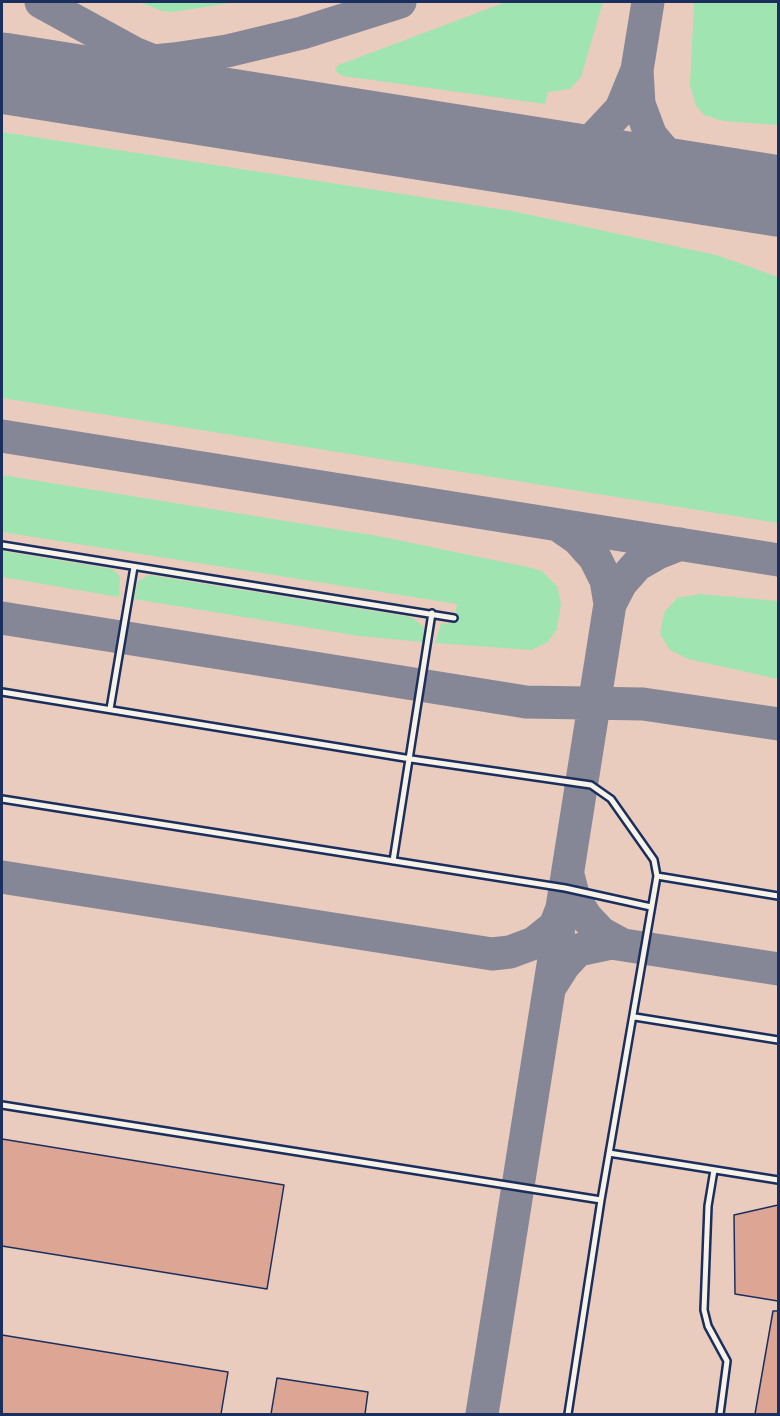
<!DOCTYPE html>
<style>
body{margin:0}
#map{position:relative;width:780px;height:1416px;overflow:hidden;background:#efdccf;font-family:"Gochi Hand",sans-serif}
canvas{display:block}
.frame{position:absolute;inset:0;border:3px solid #1b2f5e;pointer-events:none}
</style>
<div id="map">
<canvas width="780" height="1416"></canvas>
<div class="frame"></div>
</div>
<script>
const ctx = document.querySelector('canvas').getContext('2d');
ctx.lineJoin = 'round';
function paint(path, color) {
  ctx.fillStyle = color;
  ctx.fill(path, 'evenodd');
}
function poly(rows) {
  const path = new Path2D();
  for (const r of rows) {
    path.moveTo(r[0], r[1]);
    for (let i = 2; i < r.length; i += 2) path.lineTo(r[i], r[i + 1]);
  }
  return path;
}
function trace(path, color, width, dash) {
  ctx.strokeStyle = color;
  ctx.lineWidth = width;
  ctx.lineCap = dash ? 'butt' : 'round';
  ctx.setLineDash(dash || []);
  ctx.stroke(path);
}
const built = poly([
 [2,2,778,2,778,1414,2,1414]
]);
const green = poly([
 [139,2,237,2,173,12,162,11],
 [506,2,603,2,581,77,570,89,548,92,545,104,343,76,335,71,338,65,344,63],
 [694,2,778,2,778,125,723,121,704,115,696,106,690,85],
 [2,132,512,211,716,255,778,277,778,523,2,398],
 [2,475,378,536,532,568,542,571,557,586,561,604,557,629,548,642,531,650,435,643,441,624,454,623,457,604,2,532],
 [2,551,112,569,120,576,119,597,2,577],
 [149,575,411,617,424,627,423,642,359,636,134,599,138,581],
 [700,594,778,601,778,679,688,659,670,650,660,634,664,613,677,598]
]);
const taxiway = poly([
 [41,2,134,53,244,97,381,133],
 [2,66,100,66,174,59,227,51,302,33,400,2],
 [637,70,639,104,651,136,673,162,699,179],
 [532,157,651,182,778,219],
 [543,157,563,153,592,140,621,109,637,70,648,2],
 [671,174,778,175],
 [2,436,778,560],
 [558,525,578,539,595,558,606,580,610,604],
 [2,618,526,702,643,704,778,724],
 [568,875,574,898,586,917,601,933,621,944],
 [2,877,492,954,510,952,534,943,555,926,561,911],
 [552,984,564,965,578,950,611,943,778,969],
 [482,1414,610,604,621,583,637,565,658,553,681,544]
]);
const runway = poly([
 [2,73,778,196]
]);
const building = poly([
 [2,1139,284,1185,267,1289,2,1246,2,1139],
 [778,1205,778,1301,735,1294,734,1215,778,1205],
 [773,1311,778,1311,778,1414,755,1414,773,1311],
 [2,1335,228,1372,221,1414,2,1414,2,1335],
 [277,1378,368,1392,365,1414,271,1414,277,1378]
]);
const service = poly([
 [2,545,454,618],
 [2,692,411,759,591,785,611,799,654,860,657,876,601,1200,568,1414],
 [110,709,134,567],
 [2,799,565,888,651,907],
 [393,861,432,613],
 [657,876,778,896],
 [635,1017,778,1040],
 [2,1105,601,1200],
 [609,1153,778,1180],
 [714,1170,708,1206,704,1310,708,1326,727,1361,720,1414]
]);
paint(built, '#e9ccbd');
paint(green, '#a0e5b1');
trace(taxiway, '#858696', 33);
trace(runway, '#858696', 81);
paint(building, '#dca594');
trace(building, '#1b2f5e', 1.5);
trace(service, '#1b2f5e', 10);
trace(service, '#f7f3e8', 5);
</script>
